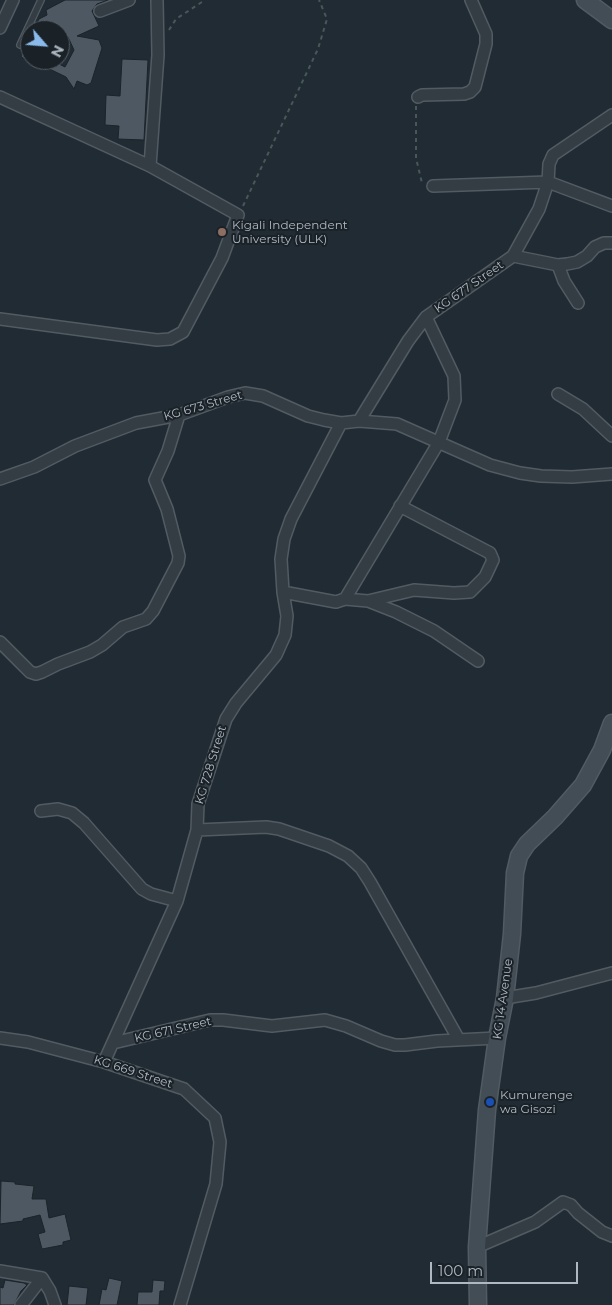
<!DOCTYPE html>
<style>
body{margin:0}
#map{position:relative;width:612px;height:1305px;overflow:hidden;background:#212b33;font-family:Montserrat,sans-serif}
canvas{display:block}
.north{position:absolute;left:20px;top:20px;width:50px;height:50px;box-sizing:border-box;background:#1a2228;border:1px solid #565e65;border-radius:50%;rotate:117deg;font-size:14px;font-weight:700;line-height:20px;text-align:center;color:#afb8c1}
.north::after{content:'';display:block;margin:auto;width:18px;height:22px;background:#8abbea;clip-path:polygon(50% 0,100% 100%,50% 72%,0 100%)}
.scale{position:absolute;left:430px;top:1262px;width:148px;height:22px;box-sizing:border-box;border:2px solid #afb8c1;border-top:0;padding-left:6px;font-size:15px;line-height:18px;white-space:nowrap;color:#afb8c1;-webkit-text-stroke:4px #1a2228;paint-order:stroke}
</style>
<div id="map">
<canvas width="612" height="1305"></canvas>
<div class="north">N</div>
<div class="scale">100 m</div>
</div>
<script>
const ctx = document.querySelector('canvas').getContext('2d');
ctx.lineJoin = 'round';
function paint(path, color) {
  ctx.fillStyle = color;
  ctx.fill(path, 'evenodd');
}
function poly(rows) {
  const path = new Path2D();
  for (const r of rows) {
    path.moveTo(r[0], r[1]);
    for (let i = 2; i < r.length; i += 2) path.lineTo(r[i], r[i + 1]);
  }
  return path;
}
function trace(path, color, width, dash) {
  ctx.strokeStyle = color;
  ctx.lineWidth = width;
  ctx.lineCap = dash ? 'butt' : 'round';
  ctx.setLineDash(dash || []);
  ctx.stroke(path);
}
function write(font, color, halo, rows, align = 'center') {
  ctx.font = font + ' Montserrat,sans-serif';
  ctx.lineWidth = 4;
  ctx.setLineDash([]);
  ctx.textBaseline = 'middle';
  ctx.strokeStyle = halo;
  ctx.fillStyle = color;
  for (const [text, x, y, turn = 0] of rows) {
    ctx.save();
    ctx.translate(x, y);
    ctx.rotate((+turn || 0) * Math.PI / 180);
    ctx.textAlign = isNaN(turn) ? turn : align;
    if (halo) ctx.strokeText(text, 0, 0);
    ctx.fillText(text, 0, 0);
    ctx.restore();
  }
}
const building = poly([
 [65,0,108,0,97,4,92,11,99,26,77,36,99,40,102,48,91,83,87,85,77,81,74,89,66,77,31,60,51,60,65,67,74,50,68,37,60,40,60,30,34,30,39,19,47,15,46,10,65,0],
 [30,35,30,61,21,57,30,35],
 [122,59,148,60,144,140,118,139,119,126,105,125,106,95,120,96,122,59],
 [1,1181,15,1182,15,1184,34,1186,32,1199,46,1199,49,1218,65,1214,71,1240,63,1242,63,1245,42,1249,38,1234,45,1232,40,1215,23,1219,23,1221,0,1224,1,1181],
 [109,1278,122,1281,117,1305,99,1305,102,1289,106,1290,109,1278],
 [5,1280,24,1283,27,1285,21,1291,14,1305,0,1305,0,1287,3,1288,5,1280],
 [153,1280,165,1281,164,1291,160,1291,159,1305,137,1305,138,1292,152,1292,153,1280],
 [69,1286,88,1288,86,1305,67,1305,69,1286]
]);
const path = poly([
 [169,30,176,19,205,0],
 [416,106,416,158,422,183],
 [243,206,318,49,327,19,319,0]
]);
const lane = poly([
 [20,45,41,0]
]);
const street = poly([
 [100,11,129,0],
 [0,28,13,0],
 [0,97,150,166,238,215,222,258,183,332,170,339,157,340,0,319],
 [418,97,422,95,464,94,470,92,475,87,486,44,486,34,471,0],
 [150,166,158,55,157,0],
 [433,186,548,182,612,206],
 [513,256,558,265,567,264,577,262,587,256,595,247,604,243,612,243],
 [558,265,564,281,578,303],
 [558,394,583,409,612,436],
 [359,421,408,341,426,317,513,256,539,209,548,182,549,164,553,155,612,115],
 [0,479,34,467,75,446,136,423,179,415,228,397,245,393,263,396,308,416,324,420,341,423,359,421,397,424,490,465,520,473,541,476,572,477,612,474],
 [283,592,336,602,345,599,439,442,455,400,454,376,426,317],
 [345,599,368,601,414,590,454,593,470,592,485,577,493,560,490,553,400,506],
 [368,601,396,612,434,631,478,661],
 [0,642,30,672,36,674,42,672,58,664,90,652,102,645,123,627,146,619,153,611,178,563,179,556,167,509,155,480,168,451,179,415],
 [41,811,58,809,72,813,84,823,142,889,151,894,177,901],
 [197,830,266,827,279,829,329,846,348,856,361,868,370,882,459,1040],
 [505,998,536,993,612,973],
 [0,1038,28,1042,104,1062,184,1089,215,1118,220,1142,216,1184,180,1305],
 [113,1043,210,1020,223,1020,272,1026,325,1020,346,1026,381,1041,395,1045,405,1045,437,1041,497,1038],
 [104,1062,177,901,197,830,198,804,226,719,236,703,276,655,285,635,287,616,283,592,281,559,284,539,291,519,341,423],
 [477,1247,535,1222,563,1202,571,1205,578,1213,602,1232,612,1236],
 [0,1271,42,1278,50,1291,55,1305],
 [21,1305,42,1278]
]);
const secondary = poly([
 [585,0,612,20],
 [478,1305,477,1247,487,1110,497,1038,505,998,512,934,515,873,519,856,527,844,555,817,583,785,602,750,612,723]
]);
const markers = [
 [222,232,5,"#8d6e63"],
 [490,1102,5,"#1a4fb4"]
];
const poiNames = [
 ["Kigali Independent",232,225],
 ["University (ULK)",232,239],
 ["Kumurenge",500,1095],
 ["wa Gisozi",500,1109]
];
const streetNames = [
 ["KG 677 Street",469,287,-35],
 ["KG 673 Street",203,406,-16],
 ["KG 728 Street",211,765,-73],
 ["KG 14 Avenue",503,999,-82],
 ["KG 671 Street",173,1030,-13],
 ["KG 669 Street",133,1072,18]
];
paint(building, '#4d5862');
trace(building, '#1c242a', 1);
trace(lane, '#525b62', 8);
trace(street, '#525b62', 14);
trace(secondary, '#525b62', 19);
trace(path, '#485858', 2, [4, 4]);
trace(lane, '#343d44', 5.5);
trace(street, '#343d44', 11);
trace(secondary, '#434d56', 16);
for (const [x, y, r, color] of markers) {
  const dot = new Path2D();
  dot.arc(x, y, r, 0, 2 * Math.PI);
  ctx.fillStyle = color;
  ctx.fill(dot);
  trace(dot, '#1a2228', 2);
}
write('12px', '#afb8c1', '#1a2228', poiNames, 'left');
write('12px', '#afb8c1', '#1a2228', streetNames);
</script>
